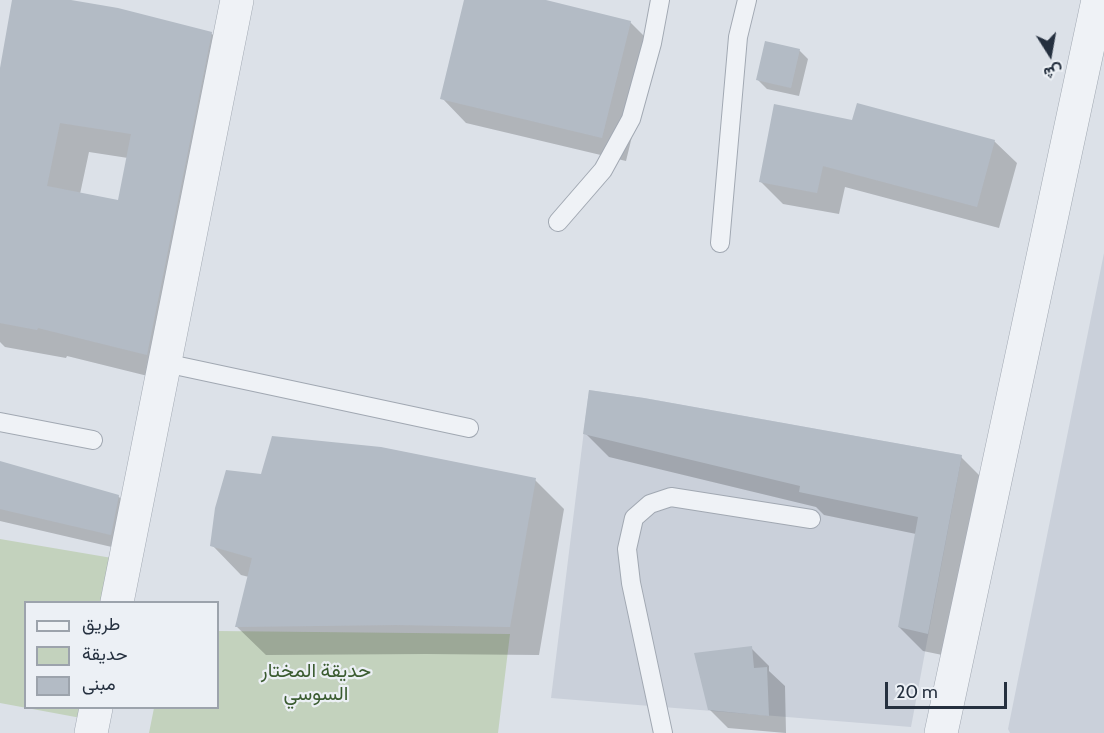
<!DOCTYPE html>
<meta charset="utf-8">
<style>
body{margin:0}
#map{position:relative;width:1104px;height:733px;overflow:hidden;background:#dce1e8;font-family:Cabin,Vazirmatn,sans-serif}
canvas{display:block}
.legend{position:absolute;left:24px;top:601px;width:195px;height:108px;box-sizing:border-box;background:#ecf0f5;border:2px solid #9ca3ac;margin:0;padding:8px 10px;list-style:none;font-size:18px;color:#25303f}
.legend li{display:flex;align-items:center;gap:12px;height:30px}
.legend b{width:30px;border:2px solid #9ca3ac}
.north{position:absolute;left:1020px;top:24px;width:60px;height:60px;-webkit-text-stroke:4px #ecf0f5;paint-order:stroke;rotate:169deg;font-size:16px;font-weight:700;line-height:24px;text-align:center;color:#25303f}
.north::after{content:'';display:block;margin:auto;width:21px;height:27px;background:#25303f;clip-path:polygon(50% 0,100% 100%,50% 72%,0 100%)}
.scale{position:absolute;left:885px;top:682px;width:122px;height:27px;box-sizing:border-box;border:3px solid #25303f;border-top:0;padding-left:8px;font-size:18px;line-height:21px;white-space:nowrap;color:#25303f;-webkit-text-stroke:4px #ecf0f5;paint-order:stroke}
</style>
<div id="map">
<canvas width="1104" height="733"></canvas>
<ul class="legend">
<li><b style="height:8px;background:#eff2f6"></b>طريق</li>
<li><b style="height:16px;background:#c3d2bd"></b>حديقة</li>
<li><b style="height:16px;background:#b3bbc5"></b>مبنى</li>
</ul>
<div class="north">ش</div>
<div class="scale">20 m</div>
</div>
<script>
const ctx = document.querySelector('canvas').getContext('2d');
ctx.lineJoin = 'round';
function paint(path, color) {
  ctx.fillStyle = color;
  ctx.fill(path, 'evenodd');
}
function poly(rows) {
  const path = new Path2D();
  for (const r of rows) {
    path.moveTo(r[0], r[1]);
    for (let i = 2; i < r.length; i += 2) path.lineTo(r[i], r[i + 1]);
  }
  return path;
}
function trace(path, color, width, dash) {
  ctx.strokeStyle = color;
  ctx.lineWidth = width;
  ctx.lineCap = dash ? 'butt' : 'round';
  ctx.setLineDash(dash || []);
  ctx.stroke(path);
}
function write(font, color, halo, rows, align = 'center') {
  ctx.font = font + ' Cabin,Vazirmatn,sans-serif';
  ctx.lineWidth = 4.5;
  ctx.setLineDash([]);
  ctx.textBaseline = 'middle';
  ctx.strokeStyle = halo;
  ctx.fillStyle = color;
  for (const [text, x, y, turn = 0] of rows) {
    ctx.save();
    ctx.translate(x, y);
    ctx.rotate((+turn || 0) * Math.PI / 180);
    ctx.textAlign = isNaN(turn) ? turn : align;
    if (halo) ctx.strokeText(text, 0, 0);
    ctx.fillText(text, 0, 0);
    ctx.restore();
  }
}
const built = poly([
 [1104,253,1104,733,1010,733,1008,729],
 [589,390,644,398,962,455,911,727,551,698]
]);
const green = poly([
 [0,539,112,558,103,602,26,602,26,708,83,708,81,718,0,703],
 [218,631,510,634,498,733,149,733,154,708,218,708]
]);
const shadow = poly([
 [13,0,63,0,211,33,240,62,176,383,67,356,66,358,5,347,0,342,0,77],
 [89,152,128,158,119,201,80,194],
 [466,0,540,0,630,22,654,46,626,161,466,123,442,98],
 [799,50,808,59,799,96,767,89,758,80],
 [853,122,994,141,1017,163,999,228,845,187,839,214,783,204,761,182],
 [585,433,961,457,985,481,952,657,923,651,899,627,916,534,824,515,816,507,609,457],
 [0,462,118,496,136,514,129,551,0,521],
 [262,475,535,480,564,509,539,655,426,654,266,655,236,626,249,577,241,575,212,545],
 [751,648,769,666,769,671,785,686,786,733,728,728,710,710]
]);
const building = poly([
 [12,0,71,0,118,8,212,32,147,355,38,328,37,330,0,323,0,68],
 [60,123,131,134,118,200,47,186],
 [464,0,546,0,631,21,602,138,440,99],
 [765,41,800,49,791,88,756,80],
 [857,103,995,140,977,207,823,166,817,193,759,182,774,104,852,120],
 [589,390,644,398,962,455,928,634,898,627,918,517,799,492,800,486,583,434],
 [272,436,381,447,536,478,510,627,396,625,235,627,252,558,210,546,215,508,226,470,261,474],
 [0,461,119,495,111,535,0,509],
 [752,646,754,668,767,667,769,716,708,710,694,653]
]);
const lane = poly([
 [558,222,603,170,631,119,652,43,660,0],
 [720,243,738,37,747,0],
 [165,363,469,428],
 [0,422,93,440],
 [663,733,631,583,627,549,634,518,650,504,671,497,811,519]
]);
const street = poly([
 [117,602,237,0],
 [91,733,96,708],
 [941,733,1098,0]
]);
const parkNames = [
 ["حديقة المختار",316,671],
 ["السوسي",316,694]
];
paint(built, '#cad0da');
paint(green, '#c3d2bd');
paint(shadow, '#0003');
paint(building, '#b3bbc5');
trace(lane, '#a1a8b2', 20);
trace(street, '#a1a8b2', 34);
trace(lane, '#eff2f6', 18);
trace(street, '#eff2f6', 33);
write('20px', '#3b5c31', '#ecf0f5', parkNames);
</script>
